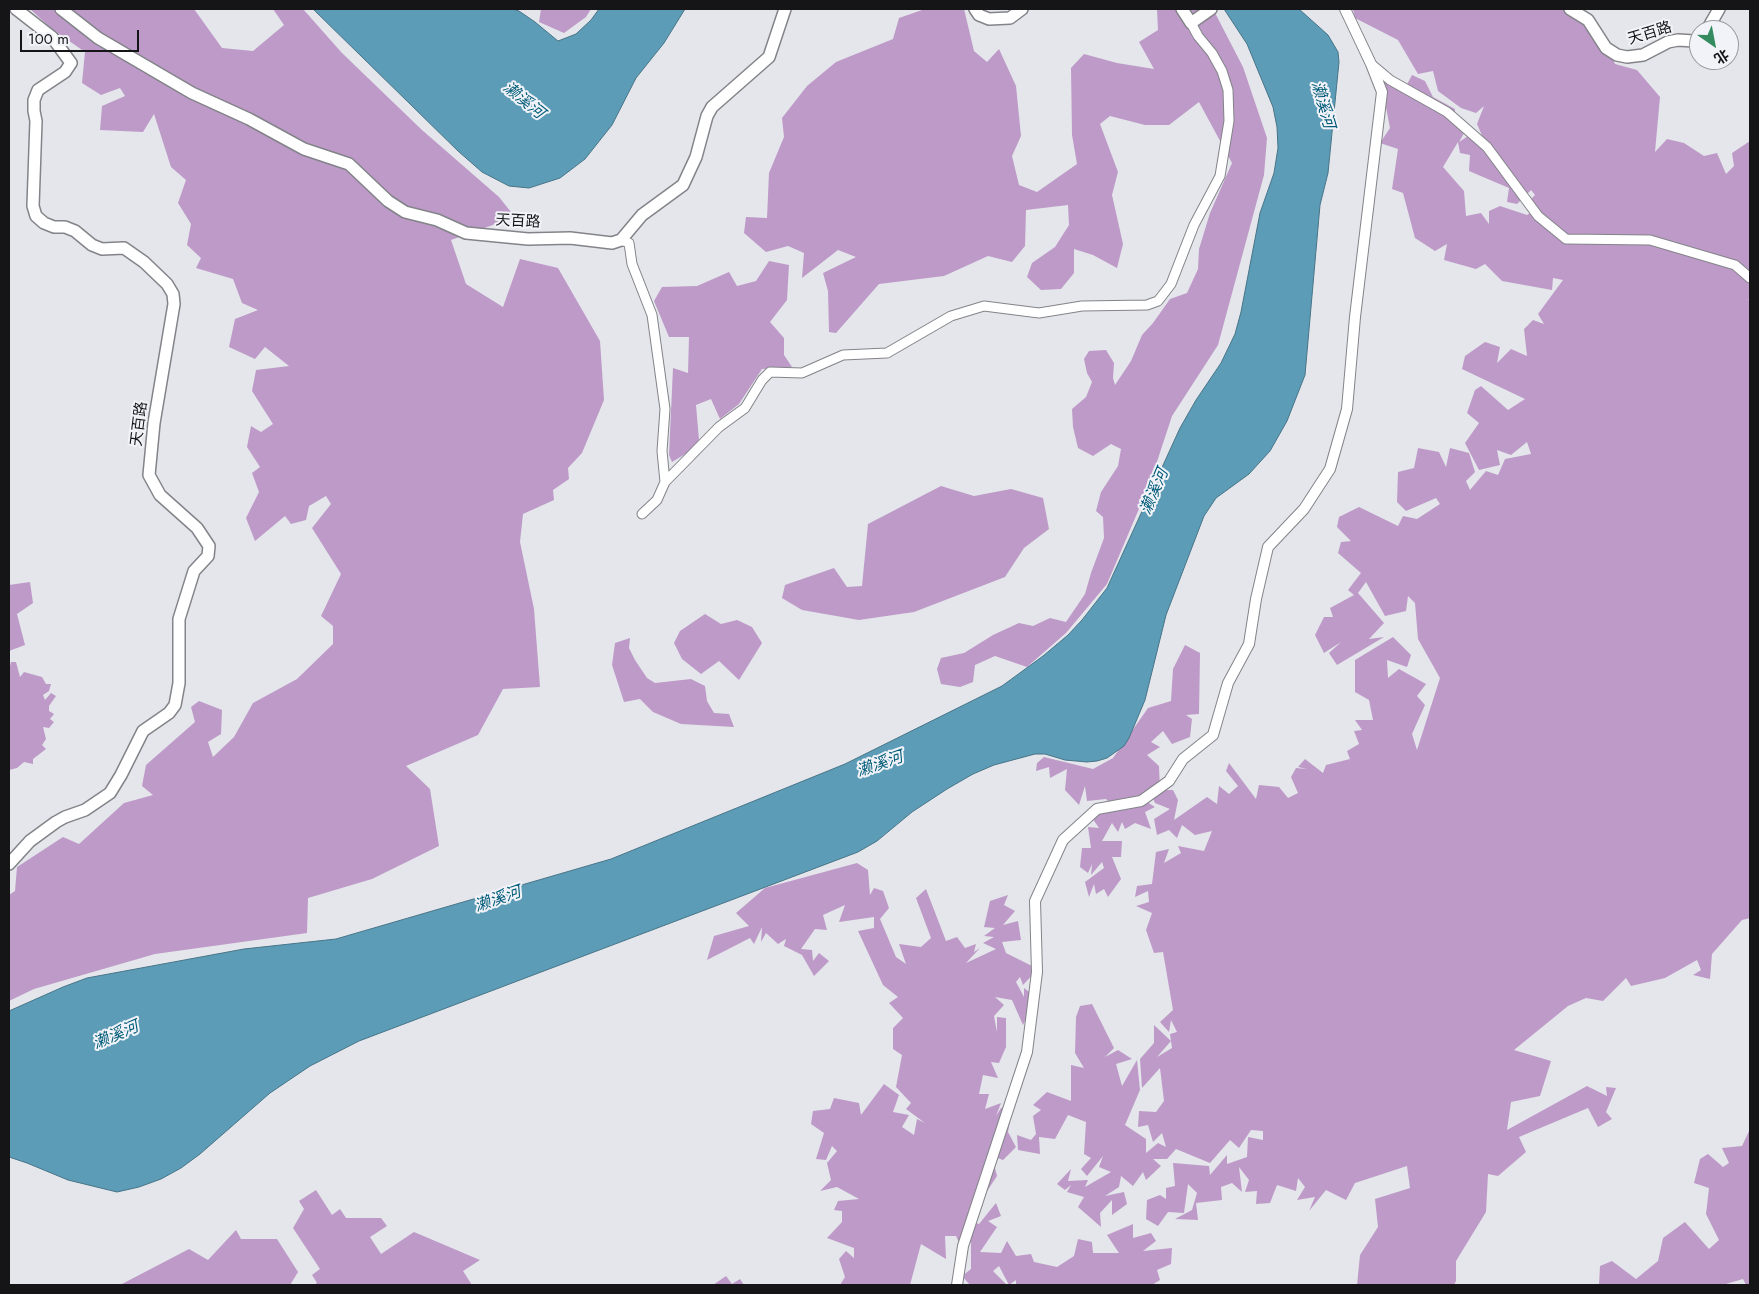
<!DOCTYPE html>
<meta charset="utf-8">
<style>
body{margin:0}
#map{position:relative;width:1759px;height:1294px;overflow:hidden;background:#e4e6eb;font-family:Jost,"Noto Sans SC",sans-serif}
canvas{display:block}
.frame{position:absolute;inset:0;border:10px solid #151517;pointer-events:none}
.north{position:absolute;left:1689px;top:20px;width:50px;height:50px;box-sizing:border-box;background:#f2f3f9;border:1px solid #9a9a9f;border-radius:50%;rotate:147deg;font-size:14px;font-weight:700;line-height:20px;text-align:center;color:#151517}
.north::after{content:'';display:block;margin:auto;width:18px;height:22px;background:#348b5f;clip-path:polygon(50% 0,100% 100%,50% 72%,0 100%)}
.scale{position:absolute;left:20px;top:30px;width:119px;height:22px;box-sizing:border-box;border:2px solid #151517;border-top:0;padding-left:6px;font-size:15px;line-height:18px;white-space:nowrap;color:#151517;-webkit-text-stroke:4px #f2f3f9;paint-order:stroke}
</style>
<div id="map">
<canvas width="1759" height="1294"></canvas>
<div class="frame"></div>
<div class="north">北</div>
<div class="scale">100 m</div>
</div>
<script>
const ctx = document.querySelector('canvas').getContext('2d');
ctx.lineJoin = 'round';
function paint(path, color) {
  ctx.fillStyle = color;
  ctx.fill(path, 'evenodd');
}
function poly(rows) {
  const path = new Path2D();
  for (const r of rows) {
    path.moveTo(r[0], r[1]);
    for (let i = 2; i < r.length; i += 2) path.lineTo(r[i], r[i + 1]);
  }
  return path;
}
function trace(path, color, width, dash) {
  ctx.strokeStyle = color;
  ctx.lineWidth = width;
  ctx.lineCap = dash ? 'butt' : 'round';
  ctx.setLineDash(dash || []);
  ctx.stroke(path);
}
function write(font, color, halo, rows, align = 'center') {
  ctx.font = font + ' Jost,"Noto Sans SC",sans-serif';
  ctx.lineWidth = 4;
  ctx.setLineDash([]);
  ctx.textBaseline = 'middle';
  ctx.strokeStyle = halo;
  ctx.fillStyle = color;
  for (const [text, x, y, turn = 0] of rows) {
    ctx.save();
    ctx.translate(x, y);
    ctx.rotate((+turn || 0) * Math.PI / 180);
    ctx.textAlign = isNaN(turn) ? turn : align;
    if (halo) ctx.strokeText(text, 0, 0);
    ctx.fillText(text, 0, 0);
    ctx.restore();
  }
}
const forest = poly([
 [30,9,194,9,222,48,253,51,284,25,273,9,303,9,342,53,422,130,499,197,515,217,451,240,466,284,503,307,520,259,558,268,600,341,604,400,582,453,568,468,569,479,553,490,554,500,523,514,520,542,534,609,540,687,503,689,478,735,406,766,430,789,439,846,372,879,308,898,307,933,155,954,34,989,9,1001,9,895,15,891,17,867,63,837,79,844,124,803,153,795,142,786,146,765,195,722,191,707,199,701,222,710,221,734,208,742,213,757,234,737,253,703,297,679,333,644,333,626,321,616,341,574,312,528,331,504,326,496,309,506,306,520,291,524,285,516,255,541,246,518,259,492,252,473,260,467,247,447,251,426,261,432,273,424,252,391,256,370,289,366,265,347,255,359,229,347,235,319,258,310,242,303,233,279,196,268,201,258,187,245,191,224,178,203,186,180,171,167,154,114,143,132,100,130,102,106,125,96,120,88,101,95,82,83,85,52,52,29],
 [541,9,591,9,586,17,564,33,539,22],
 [925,9,965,9,964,9,974,51,987,62,999,49,1016,86,1021,136,1012,156,1019,185,1037,192,1077,164,1072,135,1071,68,1084,54,1117,63,1154,69,1139,42,1158,30,1157,9,1213,9,1243,67,1267,138,1264,175,1218,345,1172,416,1150,483,1107,584,1066,633,1027,667,995,656,975,665,973,682,960,687,941,684,937,669,941,658,964,653,993,635,1019,623,1033,626,1050,618,1066,622,1085,594,1091,573,1104,538,1103,517,1096,511,1101,492,1118,466,1121,449,1111,444,1093,456,1078,448,1073,427,1072,409,1086,397,1092,382,1087,373,1084,359,1089,351,1106,350,1114,363,1113,378,1115,385,1131,361,1142,335,1153,323,1170,299,1187,293,1198,269,1199,249,1210,213,1232,163,1199,102,1169,125,1145,125,1110,116,1100,124,1118,172,1112,195,1123,244,1117,268,1093,255,1074,249,1074,273,1061,289,1041,290,1027,277,1032,263,1055,247,1069,225,1068,205,1026,210,1025,246,1012,262,988,256,944,276,879,284,836,333,829,332,828,291,823,273,856,257,838,250,802,278,804,253,788,246,766,252,744,233,746,217,767,218,769,173,784,137,782,118,807,86,836,62,893,39,899,18],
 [1353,9,1565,9,1600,32,1615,64,1637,70,1660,97,1655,152,1667,139,1684,143,1704,156,1717,153,1726,174,1734,166,1732,153,1750,141,1750,299,1748,299,1750,301,1750,918,1742,920,1712,954,1710,979,1693,975,1701,970,1697,960,1665,978,1631,986,1626,978,1603,1001,1586,998,1568,1006,1514,1050,1551,1061,1540,1096,1511,1102,1507,1130,1587,1086,1607,1096,1606,1087,1616,1088,1606,1112,1612,1119,1598,1127,1588,1108,1519,1137,1526,1152,1498,1176,1488,1174,1486,1212,1456,1261,1456,1281,1454,1285,1357,1285,1360,1255,1378,1227,1375,1199,1410,1188,1407,1166,1355,1183,1346,1200,1326,1190,1309,1211,1315,1197,1297,1200,1305,1187,1298,1178,1296,1191,1277,1185,1270,1203,1256,1204,1257,1191,1245,1192,1249,1180,1239,1167,1242,1192,1232,1183,1221,1187,1222,1200,1196,1203,1198,1220,1175,1219,1192,1210,1197,1193,1188,1184,1184,1213,1168,1212,1158,1226,1146,1219,1147,1200,1160,1195,1166,1199,1166,1188,1175,1186,1173,1163,1209,1166,1210,1175,1227,1155,1227,1164,1247,1157,1248,1137,1263,1140,1263,1131,1251,1130,1239,1148,1230,1140,1210,1163,1176,1149,1167,1159,1153,1159,1161,1166,1146,1180,1143,1172,1133,1186,1121,1176,1119,1187,1105,1196,1124,1192,1127,1204,1112,1215,1112,1200,1100,1213,1101,1227,1078,1207,1084,1197,1067,1192,1071,1185,1065,1190,1057,1184,1071,1169,1068,1181,1088,1180,1085,1187,1111,1172,1099,1167,1103,1156,1087,1176,1081,1169,1091,1158,1084,1154,1086,1122,1068,1115,1055,1139,1039,1137,1040,1154,1018,1150,1017,1135,1031,1140,1036,1134,1033,1116,1041,1110,1033,1105,1047,1092,1071,1101,1071,1065,1084,1068,1075,1053,1076,1017,1080,1006,1092,1004,1114,1048,1105,1057,1118,1050,1132,1059,1116,1064,1122,1086,1137,1060,1140,1090,1125,1125,1146,1139,1146,1153,1158,1143,1166,1147,1162,1133,1153,1142,1148,1125,1138,1127,1139,1111,1156,1112,1164,1101,1160,1068,1142,1088,1140,1059,1154,1043,1154,1025,1171,1041,1157,1057,1172,1048,1170,1034,1177,1032,1171,1020,1169,1032,1160,1022,1173,1010,1163,952,1154,953,1146,930,1152,913,1136,906,1149,902,1148,891,1135,897,1137,886,1152,884,1156,852,1169,849,1164,863,1181,853,1178,846,1204,851,1212,831,1195,835,1182,825,1177,838,1169,830,1157,835,1154,819,1170,809,1155,803,1148,787,1151,796,1144,800,1155,807,1145,812,1151,829,1135,823,1125,829,1122,822,1118,832,1112,823,1102,841,1122,841,1121,857,1112,857,1121,879,1108,897,1104,889,1096,894,1094,884,1089,897,1085,882,1104,868,1102,862,1091,875,1092,864,1088,873,1080,867,1082,848,1091,848,1088,827,1099,828,1090,815,1117,810,1106,799,1087,801,1085,786,1079,805,1065,790,1067,769,1050,778,1049,767,1036,771,1037,763,1044,757,1093,769,1113,758,1148,708,1171,701,1173,669,1185,645,1200,653,1199,714,1186,715,1192,719,1190,737,1172,744,1163,731,1151,742,1160,747,1147,755,1159,766,1160,790,1173,790,1178,800,1174,820,1207,797,1217,804,1219,786,1229,794,1238,786,1226,771,1229,763,1256,799,1259,785,1279,787,1288,798,1298,793,1291,777,1296,768,1307,769,1298,767,1305,759,1323,773,1326,765,1350,759,1347,751,1359,744,1354,731,1362,730,1355,720,1373,720,1369,700,1355,692,1355,660,1393,637,1411,655,1407,667,1387,660,1388,678,1399,669,1426,684,1417,696,1425,705,1412,734,1417,750,1440,678,1418,639,1415,603,1408,596,1406,611,1385,616,1366,582,1358,593,1384,623,1369,639,1384,637,1337,665,1329,653,1341,642,1324,653,1315,635,1324,617,1333,617,1330,608,1354,595,1348,590,1361,573,1338,553,1341,542,1351,541,1337,527,1339,517,1359,507,1398,526,1403,516,1417,519,1440,504,1436,498,1406,511,1397,502,1398,472,1414,468,1418,448,1439,452,1446,467,1450,448,1469,453,1475,472,1466,481,1470,490,1486,471,1498,475,1505,459,1531,454,1527,442,1511,455,1497,450,1500,465,1479,470,1465,443,1479,423,1467,413,1475,390,1481,386,1508,410,1525,399,1462,369,1465,356,1485,342,1500,347,1497,363,1511,349,1527,356,1524,329,1533,320,1544,324,1538,314,1563,280,1553,278,1552,290,1502,281,1485,264,1476,269,1444,260,1447,244,1435,251,1415,238,1403,193,1392,189,1398,149,1380,143,1390,128,1381,81,1389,76,1403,92,1412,75,1425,81,1433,97,1455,109,1454,125,1467,128,1459,142,1471,134,1484,140,1477,124,1484,106,1476,113,1461,108,1438,91,1433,71,1418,74,1398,40,1355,18],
 [1458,142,1460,153,1470,155,1469,171,1509,188,1507,202,1517,204,1531,190,1535,195,1524,206,1533,211,1527,215,1500,206,1489,211,1489,224,1481,213,1466,216,1464,191,1443,167],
 [769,261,789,265,787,300,770,322,784,338,784,355,792,367,762,369,739,404,720,419,711,399,696,405,699,440,687,453,672,462,669,455,673,368,688,373,689,337,669,337,654,301,662,287,697,286,729,272,737,286,756,281],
 [941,486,974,496,1011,489,1043,498,1049,529,1024,548,1005,577,914,612,859,620,802,610,782,598,785,585,834,568,847,587,862,586,868,524],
 [30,582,33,603,17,614,25,645,9,651,9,654,9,585],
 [705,614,721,624,737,620,752,627,762,643,739,680,719,661,701,674,682,659,674,643,680,631],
 [630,638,629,648,635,660,647,678,655,683,691,679,705,686,707,701,714,713,729,714,734,727,681,724,653,712,640,699,624,702,612,665,615,643],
 [11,662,16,662,20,677,24,672,42,677,46,684,51,684,49,691,43,695,45,700,51,693,56,696,49,706,49,711,54,714,50,719,54,722,49,728,43,727,46,739,42,745,46,749,33,759,33,764,24,762,17,768,9,770,9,665,10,666],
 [857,863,868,870,870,895,874,888,883,891,889,908,880,919,896,957,906,964,899,944,921,947,931,938,916,898,926,889,946,941,957,937,965,948,976,944,974,952,980,948,966,963,996,949,983,943,994,937,984,936,995,928,984,927,990,901,1008,895,1004,905,1015,911,1003,925,1018,921,1021,940,1002,942,1006,953,1038,969,1023,985,1020,977,1016,982,1024,997,1024,988,1036,997,1023,1025,1012,1000,995,997,1004,1005,994,1016,997,1032,997,1017,1006,1018,1006,1047,999,1063,991,1062,998,1078,983,1075,979,1094,989,1094,985,1109,1001,1103,996,1116,1001,1108,1012,1109,1008,1132,1016,1147,1003,1160,992,1156,997,1176,968,1220,979,1224,996,1203,1001,1216,988,1221,997,1227,980,1252,1001,1253,1007,1241,1016,1256,1031,1254,1034,1262,1057,1267,1074,1256,1078,1239,1092,1242,1093,1253,1119,1253,1107,1235,1133,1224,1133,1238,1151,1233,1156,1241,1143,1251,1172,1248,1171,1264,1157,1270,1160,1280,1152,1285,1016,1285,1016,1280,1009,1285,999,1266,993,1271,1006,1284,970,1285,962,1276,971,1269,971,1242,963,1251,956,1236,945,1236,946,1259,921,1244,910,1285,840,1285,845,1277,839,1259,846,1251,854,1258,854,1248,827,1238,842,1222,842,1211,834,1210,838,1201,859,1199,837,1187,820,1191,831,1180,827,1163,837,1151,832,1146,826,1160,816,1159,824,1133,811,1124,813,1111,830,1109,834,1098,859,1103,861,1115,884,1084,899,1095,893,1112,909,1115,902,1127,914,1135,917,1119,925,1123,906,1109,911,1103,896,1087,902,1055,893,1049,893,1028,903,1018,889,1003,898,997,883,985,858,931,874,928,874,917,839,922,845,905,823,915,827,930,815,929,801,949,812,950,813,961,819,953,829,961,814,976,802,955,784,946,786,939,778,944,766,933,761,942,762,927,754,944,750,938,707,960,714,936,749,926,736,913,765,888],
 [1750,1129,1750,1285,1746,1285,1743,1279,1726,1284,1726,1285,1599,1285,1600,1266,1612,1261,1636,1279,1658,1261,1663,1238,1685,1222,1709,1249,1719,1240,1706,1214,1709,1188,1694,1183,1700,1159,1708,1154,1723,1167,1729,1163,1722,1148,1742,1146],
 [316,1190,332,1215,340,1209,346,1218,381,1218,387,1226,370,1237,381,1254,414,1232,480,1260,463,1271,472,1285,314,1285,317,1283,312,1275,320,1269,293,1228,304,1209,299,1201],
 [236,1230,241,1239,277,1239,298,1272,290,1285,120,1285,189,1249,208,1260],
 [726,1276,732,1284,740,1279,744,1285,713,1285]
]);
const water = poly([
 [313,9,512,9,519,11,535,22,558,41,576,34,591,20,599,9,685,9,664,43,636,78,612,125,585,159,560,178,529,188,509,186,482,172,458,151,313,9],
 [1224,9,1299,9,1328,35,1338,52,1339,62,1328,173,1320,205,1305,375,1287,421,1270,451,1249,474,1216,498,1204,516,1166,615,1145,700,1129,738,1124,746,1107,758,1097,761,1087,762,1065,760,1045,754,1035,754,994,765,973,774,947,789,912,812,877,841,858,852,359,1041,310,1066,270,1093,200,1154,181,1168,161,1179,139,1187,117,1192,68,1180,27,1163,9,1157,9,1011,63,987,87,978,244,949,336,939,611,859,845,764,1002,686,1043,656,1068,635,1082,620,1107,588,1180,428,1196,400,1221,363,1235,334,1241,312,1260,213,1274,173,1278,148,1277,127,1273,107,1247,44,1224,9]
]);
const minor = poly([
 [1371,64,1390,80,1447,112,1487,147,1538,216,1566,239,1650,240,1735,265,1750,278],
 [621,240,629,243,632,264,652,315,665,409,662,451,665,482,657,500,642,514],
 [665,482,719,427,745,408,762,380,770,372,802,373,843,355,887,353,951,316,984,306,1039,313,1082,306,1147,305,1158,301,1171,284,1194,225,1220,176,1229,121,1228,90,1222,71,1212,53,1198,36,1191,23]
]);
const tertiary = poly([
 [957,1285,963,1246,1027,1052,1037,972,1035,901,1063,840,1097,809,1141,801,1169,781,1183,759,1213,735,1228,683,1249,644,1256,599,1268,547,1304,509,1330,469,1347,409,1355,317,1382,92,1371,64,1345,9]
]);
const secondary = poly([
 [61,9,98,38,192,93,249,119,304,149,349,164,388,201,405,212,437,220,466,233,528,239,570,238,612,243,621,240,642,215,683,185,696,157,707,116,712,107,769,57,785,9],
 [975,9,979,15,989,19,1010,18,1022,9],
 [1182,9,1191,23,1211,9],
 [1570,9,1588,20,1606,48,1617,55,1627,57,1643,55,1668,42,1678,40,1694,41,1699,38],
 [1707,30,1719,9],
 [9,864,30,841,56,822,65,817,85,810,110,793,121,775,143,731,169,713,175,705,179,683,179,619,194,571,208,556,209,546,197,528,160,495,149,475,154,423,174,304,173,294,167,284,144,262,124,248,102,249,92,245,75,231,65,227,54,227,44,223,36,216,33,206,36,121,34,111,34,100,38,90,65,72,71,63,52,37,16,9]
]);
const streetNames = [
 ["天百路",1650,34,-17],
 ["天百路",518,222,3],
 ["天百路",140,424,-83]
];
const waterNames = [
 ["濑溪河",523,101,39],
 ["濑溪河",1322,105,74],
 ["濑溪河",1155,492,-67],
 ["濑溪河",880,765,-19],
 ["濑溪河",498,900,-19],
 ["濑溪河",116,1036,-23]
];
paint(forest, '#be9ac8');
paint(water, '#5c9cb7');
trace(water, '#477487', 1);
trace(minor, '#838489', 11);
trace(tertiary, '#838489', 12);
trace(secondary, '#838489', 14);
trace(minor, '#fff', 9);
trace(tertiary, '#fff', 10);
trace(secondary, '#fff', 11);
write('15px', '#151517', '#f2f3f9', streetNames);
write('italic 16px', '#005c78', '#f2f3f9', waterNames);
</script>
